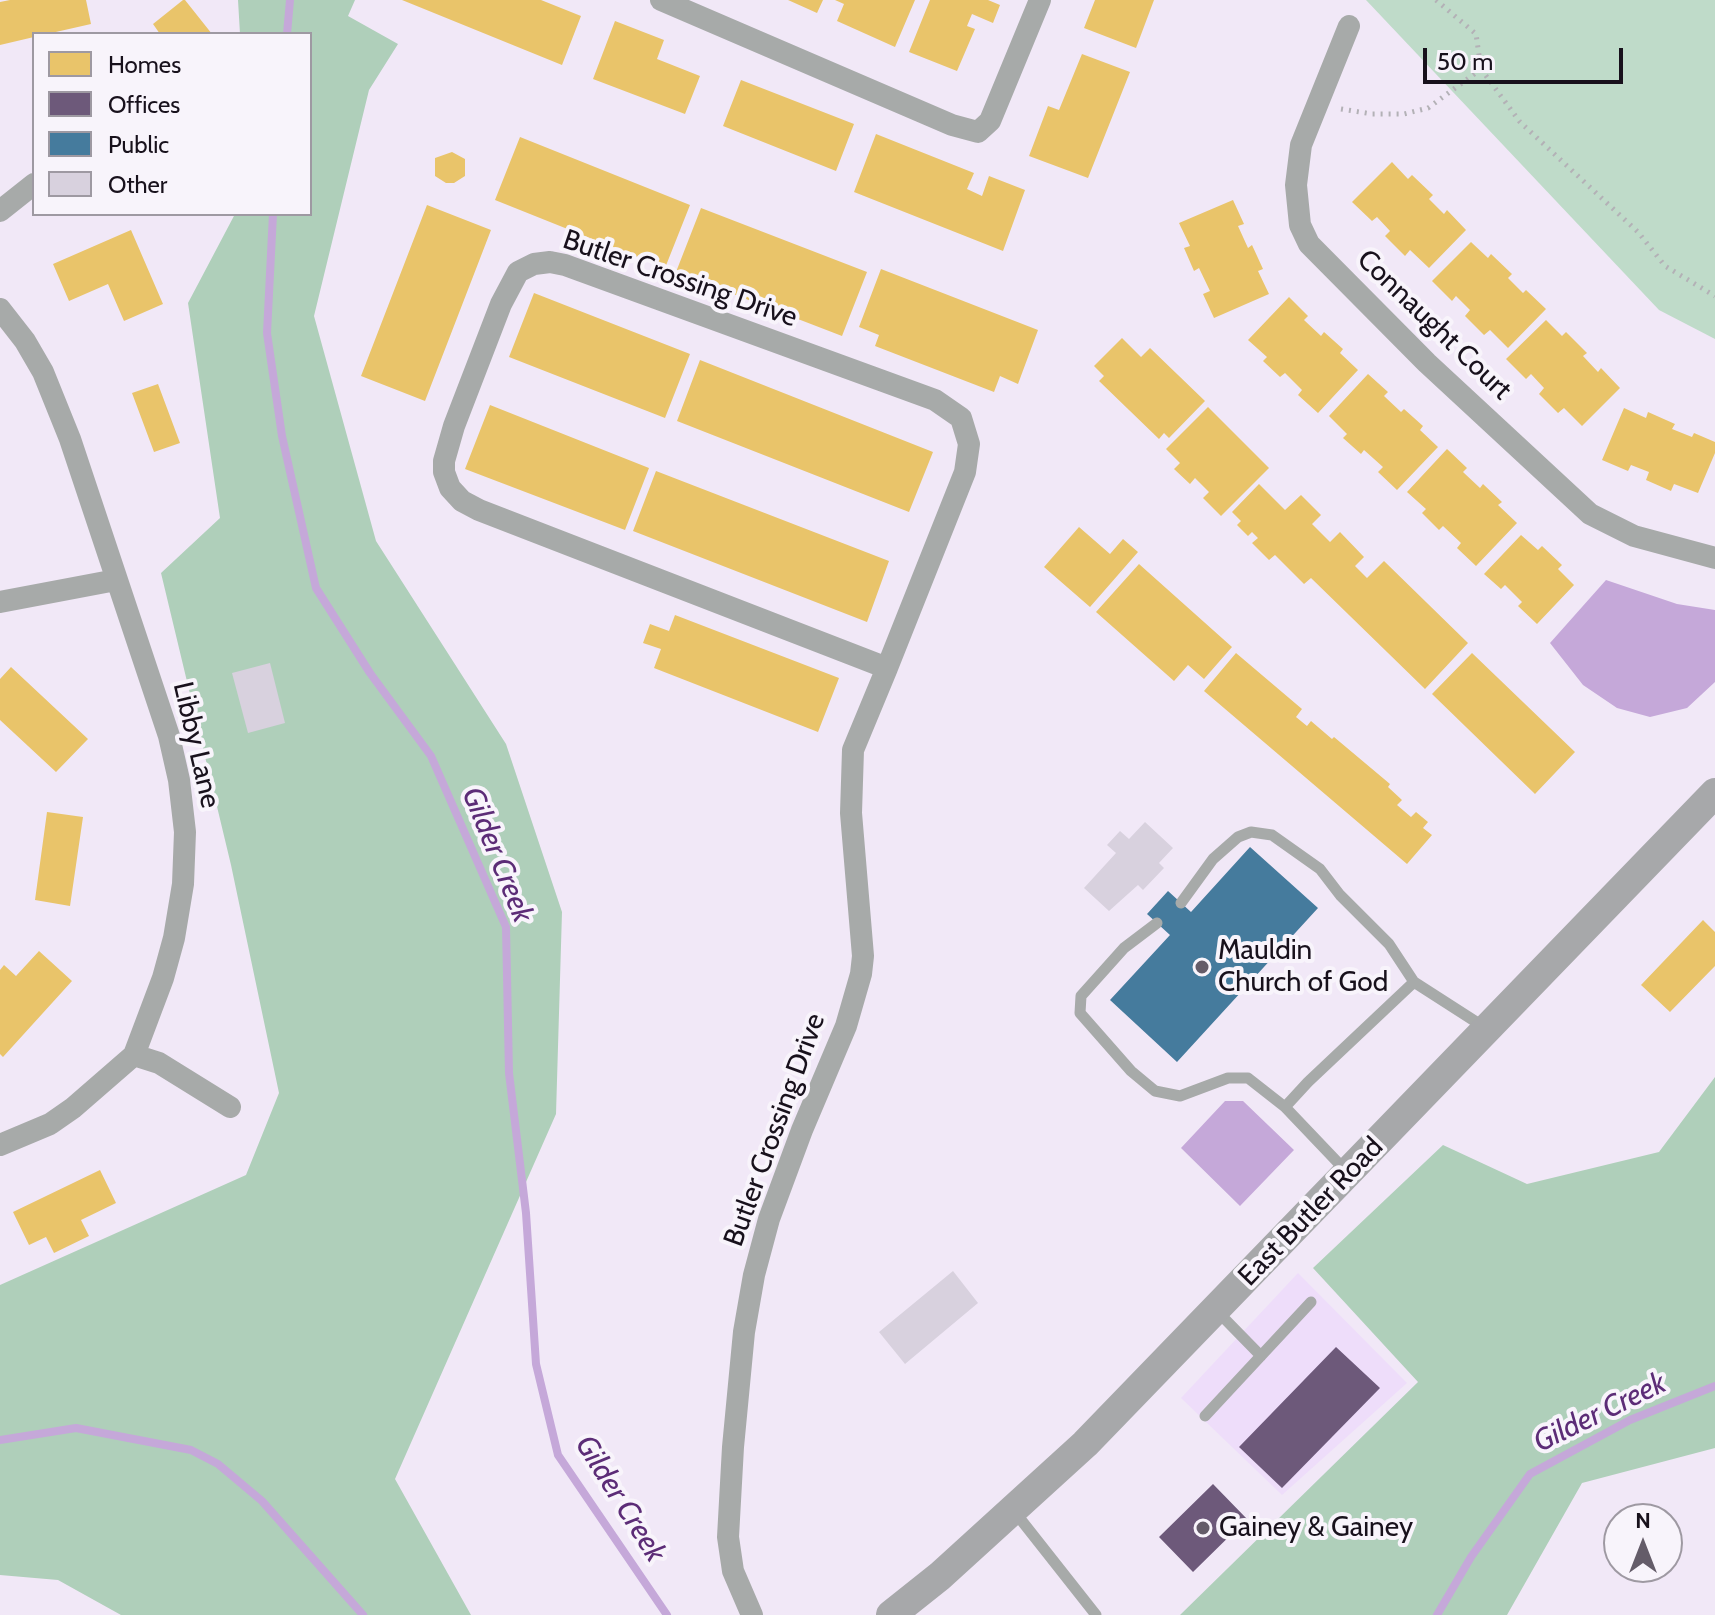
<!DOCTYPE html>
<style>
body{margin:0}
#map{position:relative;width:1715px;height:1615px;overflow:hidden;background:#f1e8f7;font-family:Cabin,sans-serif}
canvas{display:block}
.legend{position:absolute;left:32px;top:32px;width:280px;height:184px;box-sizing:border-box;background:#f8f4fb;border:2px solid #9e99a2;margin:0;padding:10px 14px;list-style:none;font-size:24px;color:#18111c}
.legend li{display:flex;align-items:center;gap:16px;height:40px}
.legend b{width:40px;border:2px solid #9e99a2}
.north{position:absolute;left:1603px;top:1503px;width:80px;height:80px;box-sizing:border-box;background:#f8f4fb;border:2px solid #9e99a2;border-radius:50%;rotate:0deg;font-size:22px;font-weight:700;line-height:32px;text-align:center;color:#18111c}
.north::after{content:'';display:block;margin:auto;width:28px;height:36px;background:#645c69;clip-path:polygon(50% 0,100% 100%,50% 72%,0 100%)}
.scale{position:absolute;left:1423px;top:48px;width:200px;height:36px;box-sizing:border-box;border:4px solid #18111c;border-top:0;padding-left:10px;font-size:24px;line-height:28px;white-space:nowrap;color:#18111c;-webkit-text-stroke:6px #f8f4fb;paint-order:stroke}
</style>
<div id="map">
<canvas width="1715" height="1615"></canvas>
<ul class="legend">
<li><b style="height:22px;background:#e9c46a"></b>Homes</li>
<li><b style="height:22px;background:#6d597a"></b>Offices</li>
<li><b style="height:22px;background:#457b9d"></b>Public</li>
<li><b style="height:22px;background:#d8d1de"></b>Other</li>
</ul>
<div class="north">N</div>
<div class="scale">50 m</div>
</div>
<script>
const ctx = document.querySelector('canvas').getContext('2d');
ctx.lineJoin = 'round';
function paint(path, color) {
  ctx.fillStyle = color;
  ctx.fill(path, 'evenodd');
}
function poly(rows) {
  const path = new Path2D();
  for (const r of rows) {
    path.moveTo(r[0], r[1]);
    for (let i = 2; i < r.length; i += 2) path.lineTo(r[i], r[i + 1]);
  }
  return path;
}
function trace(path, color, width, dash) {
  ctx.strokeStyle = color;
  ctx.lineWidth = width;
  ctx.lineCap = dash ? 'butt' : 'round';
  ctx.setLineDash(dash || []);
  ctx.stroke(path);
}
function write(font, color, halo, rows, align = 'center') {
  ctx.font = font + ' Cabin,sans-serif';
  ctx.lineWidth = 8;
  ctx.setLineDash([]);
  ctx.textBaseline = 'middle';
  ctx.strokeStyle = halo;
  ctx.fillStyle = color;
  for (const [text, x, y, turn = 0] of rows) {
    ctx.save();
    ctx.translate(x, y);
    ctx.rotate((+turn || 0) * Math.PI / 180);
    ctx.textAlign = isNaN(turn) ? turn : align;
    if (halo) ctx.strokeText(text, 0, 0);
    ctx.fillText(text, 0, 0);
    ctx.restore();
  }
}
const built = poly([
 [1298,1273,1407,1383,1282,1495,1181,1398]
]);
const green = poly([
 [1366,0,1715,0,1715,339,1659,310]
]);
const forest = poly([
 [238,0,355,0,348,16,398,44,369,90,314,316,376,541,506,744,562,912,556,1114,395,1479,471,1615,121,1615,58,1580,0,1575,0,1285,246,1175,279,1093,231,865,161,573,220,518,188,303,235,214,310,214,310,34,240,34],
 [1715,1077,1715,1448,1582,1483,1507,1615,1180,1615,1418,1382,1313,1268,1443,1145,1527,1184,1659,1152]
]);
const water = poly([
 [1606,580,1677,604,1715,610,1715,682,1687,708,1650,717,1617,708,1583,685,1550,643],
 [1225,1101,1243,1101,1294,1150,1240,1206,1181,1148]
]);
const homes = poly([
 [10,0,86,0,91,24,47,34,34,34,34,37,0,45,0,2],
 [183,0,185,0,212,34,160,34,153,24],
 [402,0,541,0,581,16,562,65],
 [788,0,823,0,817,13],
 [835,0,915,0,895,47,837,21,844,4],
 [930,0,988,0,1000,5,993,23,972,14,967,26,975,29,957,71,909,52],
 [1095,0,1154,0,1136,48,1084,28],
 [615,21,664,40,657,59,700,76,685,114,593,79],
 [1082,54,1130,72,1088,178,1029,156,1048,106,1059,110],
 [741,80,854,124,836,171,723,126],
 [876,134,974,173,967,189,982,196,989,176,1025,190,1003,251,854,192],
 [520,137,690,205,665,268,495,200],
 [452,152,465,159,465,176,454,183,446,183,435,176,435,158],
 [1392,162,1408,179,1412,175,1433,195,1429,199,1444,214,1447,210,1466,230,1429,268,1410,250,1405,256,1385,236,1390,231,1377,217,1372,221,1352,202],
 [1233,200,1244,224,1238,226,1248,248,1252,245,1263,269,1258,271,1269,294,1214,318,1203,294,1210,291,1199,268,1194,271,1184,248,1190,246,1179,223],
 [427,205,491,230,425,401,361,376],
 [701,208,867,272,842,336,676,272],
 [131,230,163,304,124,321,108,284,69,301,53,264],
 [1471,242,1488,258,1491,254,1512,274,1508,278,1523,293,1526,290,1546,309,1508,348,1490,330,1484,335,1465,316,1470,310,1456,296,1452,301,1432,281],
 [881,269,1038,330,1018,384,1000,376,994,392,875,346,879,335,859,327],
 [534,293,690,354,665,418,509,357],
 [1289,297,1308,316,1304,320,1321,336,1324,332,1343,349,1340,353,1358,370,1318,413,1298,395,1302,390,1285,373,1280,377,1263,361,1267,357,1248,340],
 [1546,320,1562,336,1566,332,1587,353,1583,356,1598,372,1601,368,1620,388,1582,426,1564,408,1558,413,1539,394,1544,388,1531,374,1526,379,1506,359],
 [1122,338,1141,357,1150,348,1205,401,1169,438,1164,433,1159,439,1099,381,1104,376,1094,366],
 [700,360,933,452,909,512,677,421],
 [1368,374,1388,392,1384,396,1401,412,1404,409,1423,426,1420,430,1438,447,1397,490,1378,472,1383,467,1364,450,1361,454,1343,438,1347,434,1329,416],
 [158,384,180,443,154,452,132,393],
 [490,405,649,468,625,530,465,469],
 [1208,407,1269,468,1221,516,1203,498,1209,492,1195,478,1190,484,1174,469,1180,463,1166,449],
 [1624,408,1646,418,1648,412,1675,424,1672,429,1692,437,1694,433,1715,442,1715,453,1698,493,1674,484,1671,491,1646,480,1649,472,1631,465,1628,471,1602,460],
 [1447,449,1467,468,1463,472,1480,488,1483,484,1502,502,1498,505,1517,523,1476,566,1457,548,1461,543,1443,526,1439,530,1422,513,1426,509,1407,492],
 [656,471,889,561,867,622,633,531],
 [1259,484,1285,510,1301,495,1321,515,1312,524,1330,542,1340,532,1364,557,1355,566,1367,578,1384,561,1468,643,1425,689,1311,578,1304,584,1275,555,1269,560,1252,543,1258,538,1252,532,1248,536,1237,525,1241,521,1232,512],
 [1079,527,1110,554,1123,539,1138,552,1090,607,1044,567],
 [1521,535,1538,550,1542,546,1562,565,1558,569,1574,585,1537,624,1518,606,1522,602,1505,585,1501,589,1484,574],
 [1139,564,1232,647,1204,679,1188,665,1174,681,1096,612],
 [675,615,839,678,818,732,654,668,661,649,643,643,650,624,669,631],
 [1236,653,1302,709,1296,717,1307,726,1311,721,1332,739,1334,737,1390,784,1388,787,1402,800,1397,805,1411,817,1416,812,1428,822,1423,828,1432,835,1407,864,1204,691],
 [1472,653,1575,752,1535,794,1432,694],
 [11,667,88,739,56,772,0,720,0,679],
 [47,812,83,817,70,906,35,900],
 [1703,920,1715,932,1715,966,1670,1012,1641,985],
 [39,951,72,981,3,1057,0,1054,0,970,4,965,16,976],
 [100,1170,116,1203,81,1220,89,1236,54,1253,46,1237,29,1245,13,1212]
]);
const offices = poly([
 [1336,1347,1380,1388,1282,1488,1239,1447],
 [1213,1484,1247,1519,1193,1572,1159,1537]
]);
const public = poly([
 [1250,847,1318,908,1177,1062,1110,1000,1170,935,1147,914,1168,891,1191,912]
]);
const stream = poly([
 [287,34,290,0],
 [273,214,267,333,282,436,316,588,370,673,431,756,506,927,509,1073,526,1213,536,1364,558,1455,667,1615],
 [0,1440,76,1428,191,1450,218,1464,262,1501,363,1615],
 [1437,1615,1471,1557,1530,1474,1630,1420,1715,1386]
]);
const building = poly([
 [270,663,285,723,248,733,232,673],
 [1145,822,1173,848,1159,863,1164,868,1143,890,1138,885,1109,911,1084,888,1116,853,1107,845,1120,831,1129,839],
 [953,1271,978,1303,905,1364,879,1332]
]);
const path = poly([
 [1436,0,1476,34,1481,69,1520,122,1638,232,1665,266,1715,296],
 [1341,109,1372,114,1404,114,1428,108,1481,69]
]);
const service = poly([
 [1181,903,1213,859,1238,837,1251,832,1272,835,1320,869,1340,895,1389,944,1414,982],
 [1157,923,1124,948,1081,996,1080,1013,1131,1071,1155,1091,1180,1096,1228,1078,1248,1078,1285,1107],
 [1345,1170,1285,1107,1308,1082,1414,982,1484,1027],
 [1216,1310,1261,1356],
 [1205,1416,1311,1302],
 [1014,1511,1096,1615]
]);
const minor = poly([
 [661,0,952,125,978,132,990,121,1040,0],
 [1349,26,1301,145,1296,185,1300,225,1309,244,1427,363,1590,514,1634,536,1715,558],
 [0,211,34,184],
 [550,262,565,265,935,400,961,418,969,444,965,472,887,668,479,510,462,501,450,488,444,472,444,461,454,426,501,304,518,272,534,264,550,262],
 [0,309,25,341,43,372,70,439,169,736,179,780,185,832,183,884,174,938,163,978,134,1055,73,1108,50,1124,0,1145],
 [0,602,116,580],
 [134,1055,159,1063,230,1107],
 [752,1615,733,1571,728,1537,733,1447,744,1332,754,1275,769,1219,802,1130,846,1026,861,974,863,956,851,813,853,750,887,668]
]);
const secondary = poly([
 [891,1615,940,1576,1085,1444,1715,793]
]);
const markers = [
 [1202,967,8,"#645c69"],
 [1203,1528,8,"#645c69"]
];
const streetNames = [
 ["Butler Crossing Drive",680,279,19],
 ["Connaught Court",1434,325,44],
 ["Libby Lane",196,745,77],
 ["Butler Crossing Drive",775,1130,-70],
 ["East Butler Road",1311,1212,-46]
];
const poiNames = [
 ["Mauldin",1218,951],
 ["Church of God",1218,983],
 ["Gainey & Gainey",1219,1528]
];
const waterNames = [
 ["Gilder Creek",497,855,68],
 ["Gilder Creek",1600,1413,-26],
 ["Gilder Creek",620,1499,58]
];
paint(built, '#eeddfa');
paint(green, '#bfdbc9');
paint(forest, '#afcfba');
paint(water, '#c5a8d9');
paint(homes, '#e9c46a');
paint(offices, '#6d597a');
paint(public, '#457b9d');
trace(stream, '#c5a8d9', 8);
paint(building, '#d8d1de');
trace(path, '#b3b1b6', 5, [2, 6]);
trace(service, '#a7aaa9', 11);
trace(minor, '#a7aaa9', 22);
trace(secondary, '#a7a8aa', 30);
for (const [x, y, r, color] of markers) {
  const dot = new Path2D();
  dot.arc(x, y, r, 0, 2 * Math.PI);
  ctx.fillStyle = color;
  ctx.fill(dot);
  trace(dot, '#f8f4fb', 3);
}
write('28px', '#18111c', '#f8f4fb', streetNames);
write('28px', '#18111c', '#f8f4fb', poiNames, 'left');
write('italic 30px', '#5c2c77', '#f8f4fb', waterNames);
</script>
